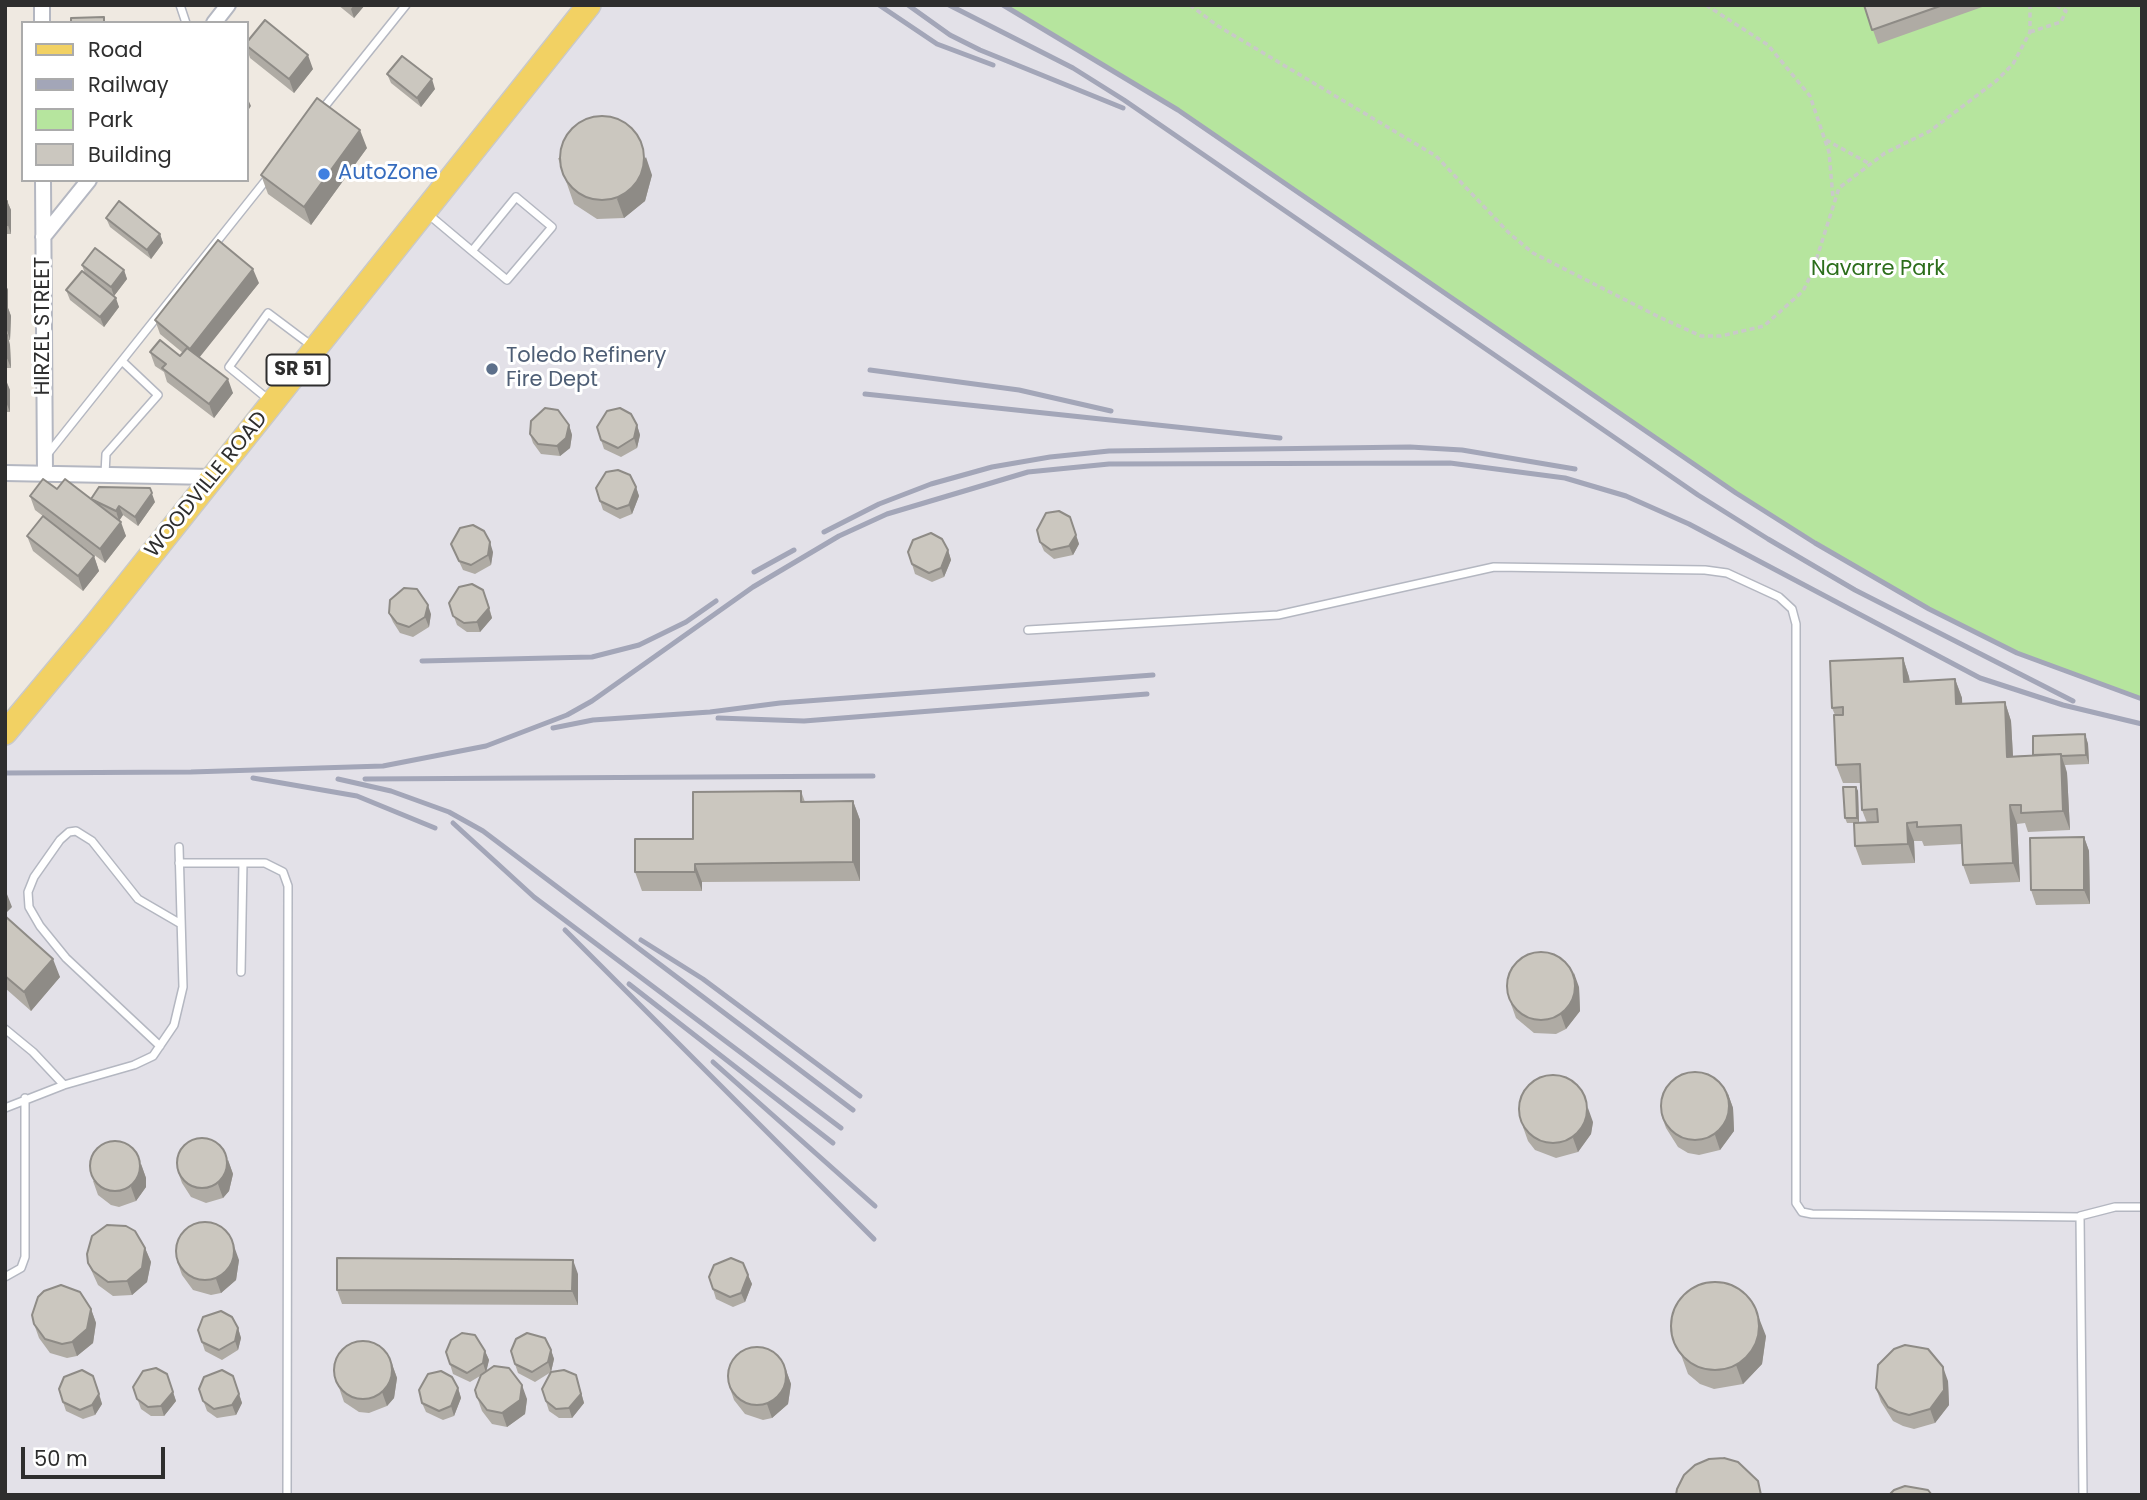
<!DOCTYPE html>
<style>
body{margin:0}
#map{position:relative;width:2147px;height:1500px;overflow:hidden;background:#efe9e1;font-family:Poppins,sans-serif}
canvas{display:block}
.frame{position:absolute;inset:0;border:7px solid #2e2e2e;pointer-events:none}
.legend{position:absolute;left:21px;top:21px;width:228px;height:161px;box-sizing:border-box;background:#fff;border:2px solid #ababab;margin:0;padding:9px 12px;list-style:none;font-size:21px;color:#2e2e2e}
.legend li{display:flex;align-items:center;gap:14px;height:35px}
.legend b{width:35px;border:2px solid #ababab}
.scale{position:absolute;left:21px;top:1447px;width:144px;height:32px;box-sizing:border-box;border:4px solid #2e2e2e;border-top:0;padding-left:9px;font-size:21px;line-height:24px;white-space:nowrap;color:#2e2e2e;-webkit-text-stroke:5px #fff;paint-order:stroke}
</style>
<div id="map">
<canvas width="2147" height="1500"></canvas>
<div class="frame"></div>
<ul class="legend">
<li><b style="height:9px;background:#f2d163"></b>Road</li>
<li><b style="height:9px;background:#a3a6b8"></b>Railway</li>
<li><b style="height:19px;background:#b6e59e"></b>Park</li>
<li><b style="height:19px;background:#cbc7bf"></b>Building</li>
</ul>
<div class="scale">50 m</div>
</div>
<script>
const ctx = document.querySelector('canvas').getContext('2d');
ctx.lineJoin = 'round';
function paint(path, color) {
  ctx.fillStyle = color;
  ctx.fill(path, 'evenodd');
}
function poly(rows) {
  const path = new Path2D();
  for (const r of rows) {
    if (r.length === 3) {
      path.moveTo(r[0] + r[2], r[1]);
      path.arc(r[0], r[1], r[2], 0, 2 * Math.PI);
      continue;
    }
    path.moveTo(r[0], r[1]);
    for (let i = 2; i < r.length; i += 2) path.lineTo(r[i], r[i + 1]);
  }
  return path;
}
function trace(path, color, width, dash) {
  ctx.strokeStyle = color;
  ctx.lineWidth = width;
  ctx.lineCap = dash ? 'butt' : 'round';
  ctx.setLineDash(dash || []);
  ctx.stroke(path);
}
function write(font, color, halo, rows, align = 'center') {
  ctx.font = font + ' Poppins,sans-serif';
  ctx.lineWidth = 6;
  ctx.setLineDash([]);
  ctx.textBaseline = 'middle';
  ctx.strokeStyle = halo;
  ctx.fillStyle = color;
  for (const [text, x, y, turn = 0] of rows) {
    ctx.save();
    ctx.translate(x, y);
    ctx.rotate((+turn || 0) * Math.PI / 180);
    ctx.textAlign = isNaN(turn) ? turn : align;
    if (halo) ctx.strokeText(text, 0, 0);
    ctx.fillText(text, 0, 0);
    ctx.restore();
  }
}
const industrial = poly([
 [587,5,1006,5,1178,110,1571,380,2107,688,2142,698,2142,1495,5,1495,5,731]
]);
const green = poly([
 [1006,5,2142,5,2142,698,2041,664,1929,609,1736,493,1178,110]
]);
const path = poly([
 [1190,5,1218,26,1436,156,1510,234,1533,253,1659,317,1701,336,1721,336,1764,326,1803,291,1812,273,1839,188,1885,153,1930,131,1996,81,2013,64,2030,32,2030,5],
 [1706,5,1768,45,1810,96,1829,152,1833,198],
 [2030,32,2061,22,2066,11,2056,5],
 [1826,140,1870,164]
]);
const service = poly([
 [180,5,186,23],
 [321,111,406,5],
 [428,214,472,251,516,197,552,227,507,280,472,251],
 [269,400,229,367,268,313,312,346],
 [46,456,270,175],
 [105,474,106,454,158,395,122,361],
 [1028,630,1278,615,1494,567,1705,570,1727,573,1779,597,1792,609,1796,624,1796,1203,1802,1212,1812,1214,2080,1217],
 [179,863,265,863,283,872,288,886,287,1495],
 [241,972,243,863],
 [5,1029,33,1052,64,1085],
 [160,1046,66,958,40,926,29,907,28,892,34,877,60,840,69,832,76,831,92,841,138,899,181,924],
 [5,1108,64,1085,134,1065,153,1056,174,1025,183,987,179,847],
 [5,1277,21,1268,25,1257,25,1098],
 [2083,1495,2080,1216,2115,1207,2142,1207]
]);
const minor = poly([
 [42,5,42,23],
 [214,23,228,5],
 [43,180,45,473],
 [43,237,89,180],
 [5,473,213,477]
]);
const primary = poly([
 [5,733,96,624,589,5]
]);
const rail = poly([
 [879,5,937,44,993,65],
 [908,5,950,35,980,50,1123,108],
 [949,5,1073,68,1124,100,1698,495,1768,539,1855,590,2073,701],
 [1003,5,1178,110,1736,493,1815,543,1929,609,2017,653,2142,699],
 [870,370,1019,390,1111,411],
 [865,394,1280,438],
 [824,532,879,504,931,484,992,467,1050,457,1109,451,1410,447,1462,450,1575,469],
 [754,572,794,550],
 [422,661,592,657,639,645,686,622,716,601],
 [718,718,804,721,1147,694],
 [553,728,593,720,710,712,780,703,1153,675],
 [5,773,191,772,383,766,486,746,567,715,592,701,753,587,839,536,887,514,1028,472,1109,464,1450,463,1565,478,1626,496,1689,524,1980,678,2063,705,2142,724],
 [253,778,357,796,435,828],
 [338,779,391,791,449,812,483,831,853,1110],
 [365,779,873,776],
 [453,823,534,897,841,1128],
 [565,930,874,1239],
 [641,940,703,979,860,1096],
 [629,984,833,1143],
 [713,1062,875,1206]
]);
const wall = poly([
 [338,5,365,5,354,18],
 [1864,5,1985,5,1985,6,1878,44],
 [247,42,313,69,294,93,250,58,247,49],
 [387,74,435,89,421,107,391,83],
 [367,148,311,225,268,194,261,175],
 [558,158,652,175,645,201,624,218,597,219,574,204],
 [5,201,7,201,11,210,11,234,5,234],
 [106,218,160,234,163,243,151,259,110,227],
 [82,265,124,270,127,279,114,296,119,307,104,327,70,300,66,290,85,274],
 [5,283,8,290,8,308,11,316,10,340,9,340,10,345,11,368,5,368],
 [259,283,199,357,233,393,214,418,167,382,164,372,155,366,150,352,180,356,183,353,160,334,155,320],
 [5,380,10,390,10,412,5,412],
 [569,425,572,435,570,448,560,456,541,454,533,443,530,434],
 [637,425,640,435,637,448,621,457,604,449,601,440],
 [636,487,639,496,632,514,620,519,603,510,600,501],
 [57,489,91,499,155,502,138,526,123,515,119,521,126,536,105,563,35,510,30,496],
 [1070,517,1079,544,1073,555,1054,559,1044,551,1040,542],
 [27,536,94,556,99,571,83,591,33,551],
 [451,544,493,552,491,565,475,574,463,570],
 [948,550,951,560,944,577,932,582,915,574,912,564],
 [487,599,492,618,480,632,467,632,457,625,449,603],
 [389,613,431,614,429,627,413,637,400,633,393,622],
 [1903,658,1909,677,1910,681,1955,679,1962,698,1962,704,2005,702,2011,721,2013,756,2033,755,2085,734,2088,744,2089,764,2065,765,2067,773,2070,830,2028,832,2025,823,2017,824,2020,882,1970,884,1963,865,1962,844,1924,846,1922,841,1914,841,1915,863,1862,865,1855,846,1867,823,1862,810,1861,783,1843,783,1836,765,1835,715,1832,708],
 [1856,787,1858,791,1859,823,1847,823,1845,818],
 [801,791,805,802,853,801,860,820,860,881,702,882,702,891,642,891,635,872,693,839],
 [2084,837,2089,851,2090,904,2036,905,2031,890],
 [5,916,60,977,31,1011,5,988],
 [1579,987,1580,1011,1566,1029,1556,1034,1534,1033,1516,1018,1511,1004],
 [1728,1094,1733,1108,1734,1131,1720,1150,1699,1155,1688,1153,1678,1147,1666,1128,1661,1114],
 [1593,1122,1591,1134,1578,1152,1556,1158,1535,1150,1528,1141,1523,1127],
 [228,1160,233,1174,229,1191,223,1198,206,1203,191,1197,182,1183,177,1169],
 [141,1164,146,1178,146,1187,136,1201,119,1207,111,1205,98,1195,93,1181],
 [145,1248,151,1262,147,1282,132,1295,113,1296,98,1285,88,1263],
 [239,1260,236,1280,221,1293,211,1295,193,1290,182,1275,177,1261],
 [578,1274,578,1305,342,1304,337,1290],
 [748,1275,752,1284,745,1302,733,1307,716,1299,713,1289],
 [91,1309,96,1323,93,1343,77,1356,67,1358,50,1353,39,1338,34,1324],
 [1671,1327,1766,1336,1762,1364,1743,1384,1714,1389,1700,1384,1688,1374],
 [238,1328,241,1338,238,1350,222,1360,205,1351,202,1342],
 [551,1350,554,1359,551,1372,535,1382,518,1373,515,1364],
 [485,1351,489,1360,486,1371,527,1399,525,1414,507,1427,492,1424,482,1411,477,1397,480,1376,470,1382,453,1374,450,1364],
 [392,1364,397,1378,394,1398,387,1406,369,1413,359,1412,344,1402,333,1370],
 [786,1370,791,1384,788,1404,772,1418,763,1420,745,1414,734,1400,729,1385],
 [167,1374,176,1401,164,1416,151,1416,141,1409,133,1387],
 [233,1376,242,1403,236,1415,217,1418,207,1411,199,1389],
 [1948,1381,1949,1405,1935,1423,1914,1429,1903,1426,1893,1421,1881,1402,1876,1388],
 [579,1385,584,1403,572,1418,559,1418,549,1411,542,1389],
 [97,1386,102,1404,95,1415,83,1419,66,1411,63,1402],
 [458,1388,461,1398,454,1416,443,1420,426,1412,422,1403]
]);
const shadedWall = poly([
 [354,5,365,5,354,18,351,9],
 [308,55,313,69,294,93,289,79],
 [432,79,435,89,421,107,417,98],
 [247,97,251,106,247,112],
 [360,130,367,148,311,225,304,207],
 [646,157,652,175,645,201,624,218,617,199],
 [7,201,11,210,11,234,8,225],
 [160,234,163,243,151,259,147,250],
 [253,269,259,283,195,363,190,349],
 [124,270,127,279,114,296,111,287],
 [5,283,8,290,8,308,11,316,10,340,7,330],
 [116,298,119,307,104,327,100,317],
 [7,335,10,345,11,368,7,358],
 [228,379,233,393,214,418,209,404],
 [6,380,10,390,10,412,6,402],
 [569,425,572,435,570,448,560,456,557,446],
 [637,425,640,435,637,448,634,438],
 [636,487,639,496,632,514,629,505],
 [150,488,155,502,138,526,135,517],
 [119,506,123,515,119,521,116,511],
 [1070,517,1079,544,1073,555,1069,546],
 [121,522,126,536,105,563,100,549],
 [490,542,493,552,491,565,488,555],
 [948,550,951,560,944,577,941,568],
 [94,556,99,571,83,591,78,576],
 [483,590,492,618,480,632,477,622],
 [428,605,431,614,429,627,425,617],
 [1903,658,1909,677,1911,700,1904,682],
 [1955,679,1962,698,1963,723,1956,704],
 [2005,702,2011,721,2014,775,2007,757],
 [2085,734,2088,744,2089,764,2086,755],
 [2061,754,2067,773,2070,830,2063,811],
 [1856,787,1858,791,1859,823,1857,818],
 [853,801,860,820,860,881,853,862],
 [2010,805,2017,824,2020,882,2013,863],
 [1907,823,1914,841,1915,863,1908,844],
 [2084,837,2089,851,2090,904,2084,890],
 [695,864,702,882,702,891,695,872],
 [5,889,12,907,5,914],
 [53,959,60,977,31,1011,24,992],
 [1574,973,1579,987,1580,1011,1566,1029,1561,1015],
 [1728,1094,1733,1108,1734,1131,1720,1150,1715,1135],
 [1588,1108,1593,1122,1591,1134,1578,1152,1573,1138],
 [228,1160,233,1174,229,1191,223,1198,218,1184],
 [141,1164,146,1178,146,1187,136,1201,131,1187],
 [234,1246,239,1260,236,1280,221,1293,216,1279],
 [145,1248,151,1262,147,1282,132,1295,127,1281],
 [573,1260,578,1274,578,1305,572,1291],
 [748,1275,752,1284,745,1302,741,1293],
 [91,1309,96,1323,93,1343,77,1356,72,1342],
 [1759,1318,1766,1336,1762,1364,1743,1384,1736,1365],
 [238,1328,241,1338,238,1350,235,1341],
 [551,1350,554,1359,551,1372,548,1362],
 [485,1351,489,1360,486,1373,483,1363],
 [392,1364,397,1378,394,1398,387,1406,382,1392],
 [1943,1367,1948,1381,1949,1405,1935,1423,1930,1409],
 [786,1370,791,1384,788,1404,772,1418,767,1404],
 [167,1374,176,1401,164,1416,161,1406],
 [576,1375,584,1403,572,1418,569,1408],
 [93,1376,102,1404,95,1415,92,1405],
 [233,1376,242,1403,236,1415,232,1405],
 [522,1385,527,1399,525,1414,507,1427,502,1413],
 [458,1388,461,1398,454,1416,451,1406]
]);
const building = poly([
 [1864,5,1943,5,1872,30,1864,5],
 [104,17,104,23,71,23,71,18,104,17],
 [265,20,308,55,289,79,247,46,247,42,265,20],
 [402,56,432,79,417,98,387,74,402,56],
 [317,98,360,130,304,207,261,175,317,98],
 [602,158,42],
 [5,201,7,201,8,225,5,225,5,201],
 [119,201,160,234,147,250,106,218,119,201],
 [218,240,253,269,190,349,155,320,218,240],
 [95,248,124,270,111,287,82,265,95,248],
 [82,271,116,298,100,317,66,290,82,271],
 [5,307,7,307,7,330,5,330,5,307],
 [5,335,7,335,7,358,5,358,5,335],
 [160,340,180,356,187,348,228,379,209,404,162,368,166,364,150,352,160,340],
 [5,380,6,380,6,402,5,402,5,380],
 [545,408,558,410,569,425,566,438,557,446,538,444,530,434,531,421,545,408],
 [620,408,631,414,637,425,634,438,618,448,601,440,597,427,607,411,620,408],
 [618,470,630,475,636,487,629,505,617,509,600,501,596,488,606,472,618,470],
 [43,479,57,489,65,479,121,522,100,549,30,496,43,479],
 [99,487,150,488,152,493,135,517,119,506,116,511,91,499,99,487],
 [1059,511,1070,517,1076,535,1069,546,1051,550,1040,542,1037,530,1046,513,1059,511],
 [43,516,94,556,78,576,27,536,43,516],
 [473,525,484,531,490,542,488,555,471,565,459,561,451,544,460,528,473,525],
 [931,533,942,539,948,550,941,568,929,573,912,564,908,552,913,540,931,533],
 [472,584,483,590,489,608,477,622,464,623,453,616,449,603,459,587,472,584],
 [404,588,417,589,428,605,425,617,409,627,397,623,389,613,390,600,404,588],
 [1903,658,1904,682,1955,679,1956,704,2005,702,2007,757,2061,754,2063,811,2021,813,2021,805,2010,805,2013,863,1963,865,1961,825,1917,827,1917,822,1907,823,1908,844,1855,846,1854,823,1878,822,1877,809,1862,810,1860,764,1836,765,1834,715,1843,715,1843,707,1832,708,1830,661,1903,658],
 [2085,734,2086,755,2061,756,2061,754,2033,755,2033,736,2085,734],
 [1843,787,1856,787,1857,818,1845,818,1843,787],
 [801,791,801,802,853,801,853,862,695,864,695,872,635,872,635,839,693,839,693,792,801,791],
 [2084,837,2084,890,2031,890,2030,838,2084,837],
 [5,916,53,959,24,992,5,976,5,916],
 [1541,986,34],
 [1695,1106,34],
 [1553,1109,34],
 [202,1163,25],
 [115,1166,25],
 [205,1251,29],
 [107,1225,126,1226,135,1231,145,1248,142,1268,127,1281,108,1282,93,1271,88,1263,87,1254,92,1236,107,1225],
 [337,1258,573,1260,572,1291,337,1290,337,1258],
 [731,1258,743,1263,748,1275,741,1293,730,1297,713,1289,709,1277,714,1265,731,1258],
 [1715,1326,44],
 [61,1285,80,1292,91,1309,87,1329,72,1342,62,1344,45,1339,34,1324,32,1315,38,1297,44,1291,61,1285],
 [221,1311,232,1317,238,1328,235,1341,219,1350,202,1342,198,1330,203,1317,221,1311],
 [462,1333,475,1335,485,1351,483,1363,467,1373,450,1364,446,1352,451,1340,462,1333],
 [527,1333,545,1338,551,1350,548,1362,532,1372,515,1364,511,1351,516,1339,527,1333],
 [363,1370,29],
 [1905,1345,1928,1349,1943,1367,1944,1390,1930,1409,1909,1415,1898,1412,1888,1407,1876,1388,1878,1365,1894,1349,1905,1345],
 [757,1376,29],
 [494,1366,509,1368,522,1385,520,1400,502,1413,487,1410,477,1397,475,1390,481,1375,494,1366],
 [156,1368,167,1374,173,1392,161,1406,148,1407,137,1399,133,1387,143,1371,156,1368],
 [82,1370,93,1376,99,1394,92,1405,80,1410,63,1402,59,1389,64,1377,82,1370],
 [222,1370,233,1376,239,1394,232,1405,214,1409,203,1401,199,1389,204,1377,222,1370],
 [564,1370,576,1375,581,1394,569,1408,556,1409,546,1401,542,1389,551,1372,564,1370],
 [441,1371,452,1377,458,1388,451,1406,439,1411,422,1403,419,1390,428,1374,441,1371],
 [1724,1458,1738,1462,1758,1481,1761,1495,1676,1495,1677,1489,1684,1475,1695,1465,1709,1459,1724,1458],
 [1905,1486,1928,1490,1932,1495,1889,1495,1894,1490,1905,1486]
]);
const markers = [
 [324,174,7,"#3f7fe0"],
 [492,369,7,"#5c6f8a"]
];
const shields = [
 [298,370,63]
];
const shieldNames = [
 ["SR 51",298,370]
];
const shopNames = [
 ["AutoZone",338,174]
];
const parkNames = [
 ["Navarre Park",1878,270]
];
const streetNames = [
 ["HIRZEL STREET",44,326,-90],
 ["WOODVILLE ROAD",207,485,-51]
];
const serviceNames = [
 ["Toledo Refinery",506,357],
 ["Fire Dept",506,381]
];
paint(industrial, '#e3e1e8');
paint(green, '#b6e59e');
trace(service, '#b4b7c1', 10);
trace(minor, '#b4b7c1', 18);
trace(primary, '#c9c9c9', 26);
trace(path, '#c9c9c9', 3.5, [5, 3.5]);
trace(service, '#fff', 7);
trace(minor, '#fff', 14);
trace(primary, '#f2d163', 23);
trace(rail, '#a3a6b8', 5);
paint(wall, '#afaba4');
paint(shadedWall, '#8e8b86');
paint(building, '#cbc7bf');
trace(building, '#8e8b86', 2);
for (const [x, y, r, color] of markers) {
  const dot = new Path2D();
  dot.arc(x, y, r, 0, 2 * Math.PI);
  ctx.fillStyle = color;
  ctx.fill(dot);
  trace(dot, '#fff', 2.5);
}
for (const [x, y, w] of shields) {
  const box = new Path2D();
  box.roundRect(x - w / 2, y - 15.5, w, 31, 5);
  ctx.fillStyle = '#fff';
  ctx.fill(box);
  trace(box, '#2e2e2e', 2);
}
write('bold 19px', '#2e2e2e', null, shieldNames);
write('21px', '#366cbe', '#fff', shopNames, 'left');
write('21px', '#2c6e1b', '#fff', parkNames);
write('21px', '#2e2e2e', '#fff', streetNames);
write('21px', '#4e5e75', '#fff', serviceNames, 'left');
</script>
